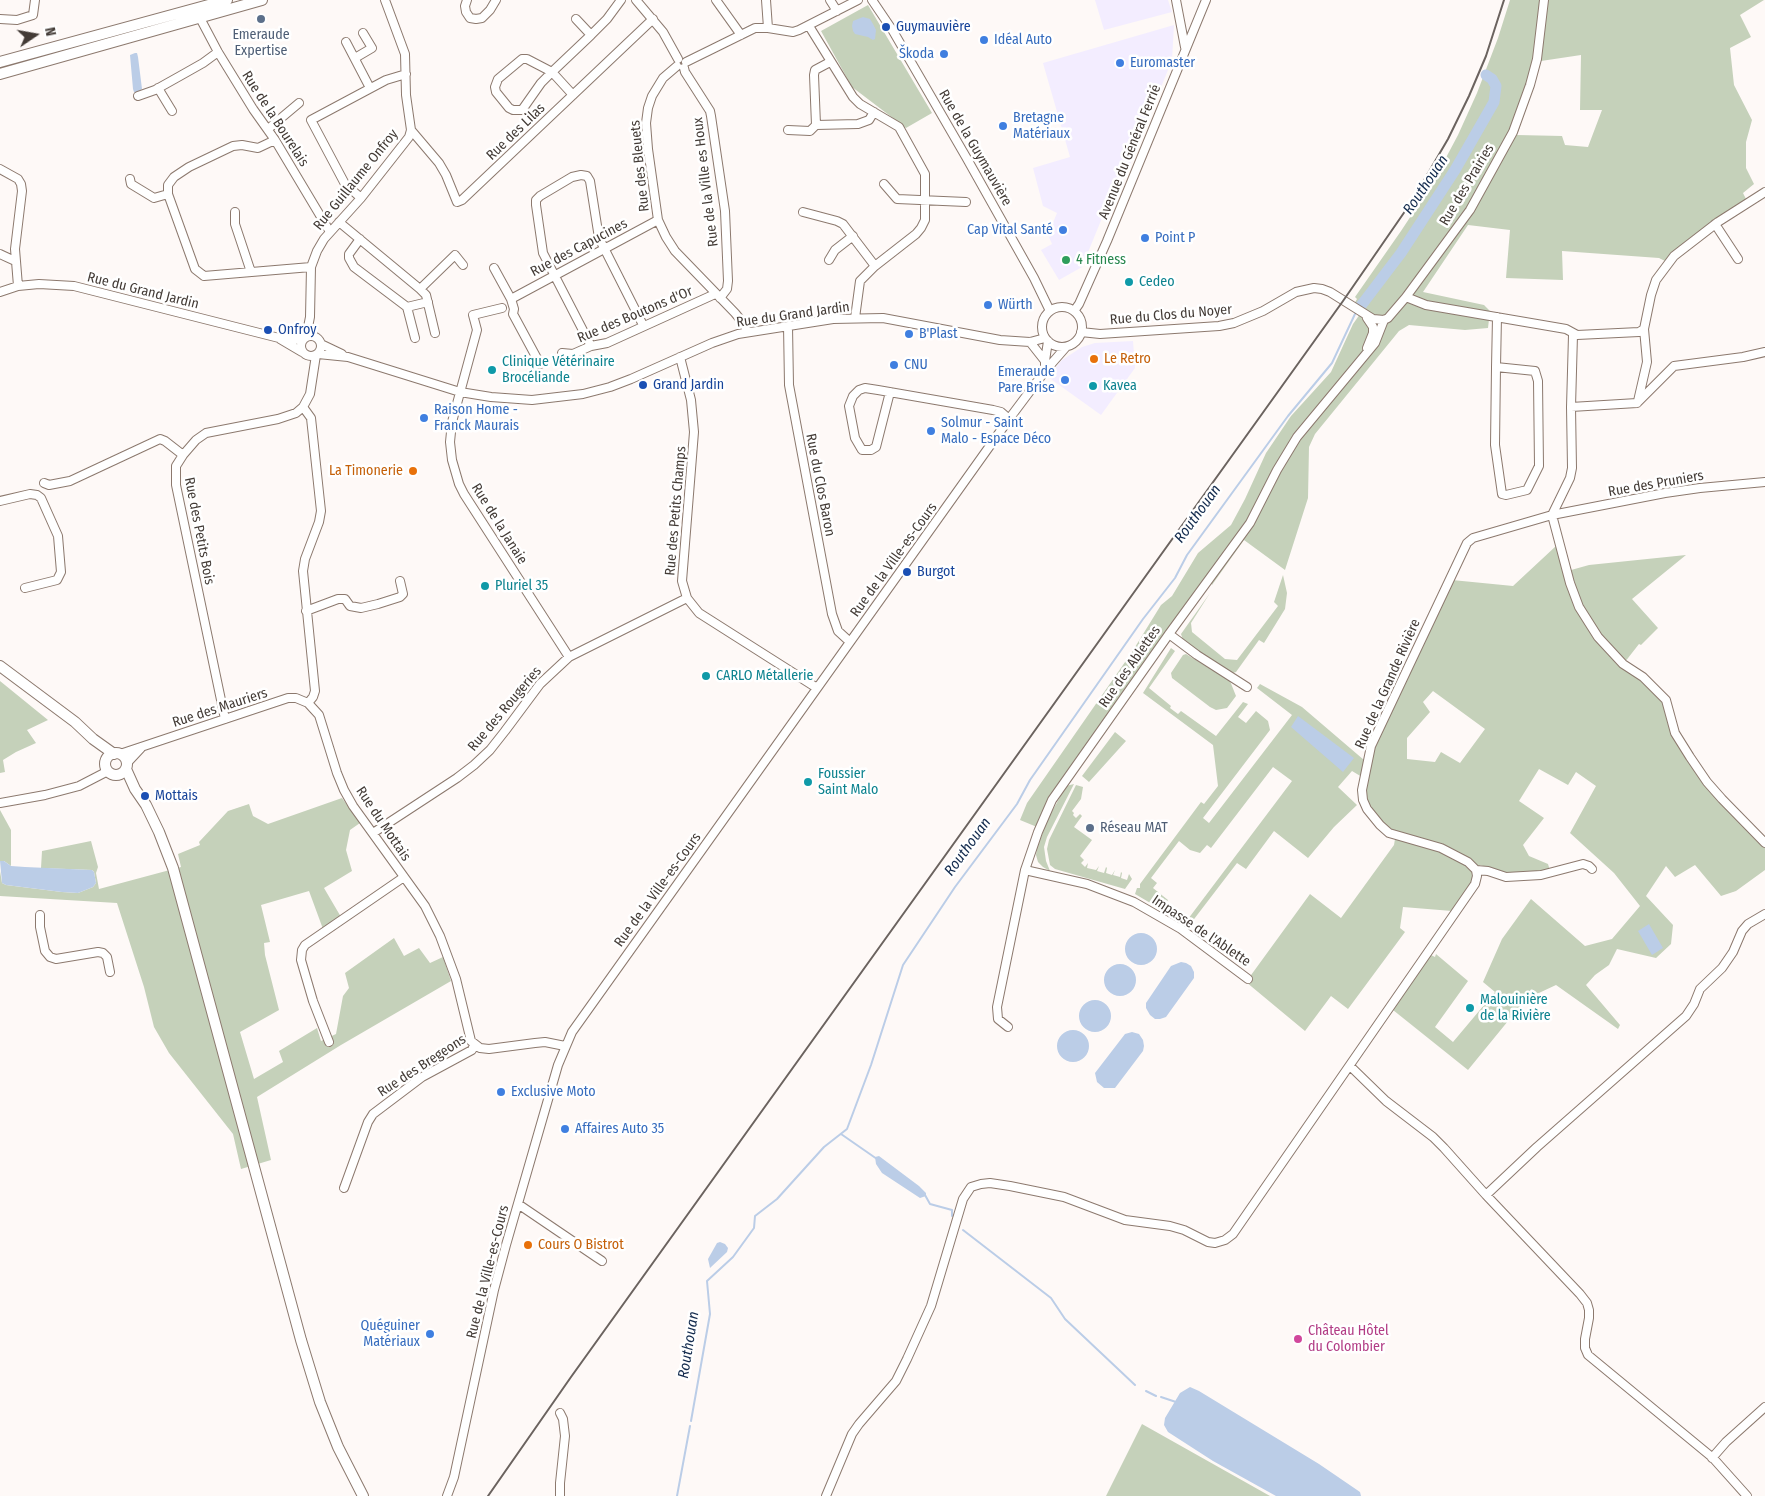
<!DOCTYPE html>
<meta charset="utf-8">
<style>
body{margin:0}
#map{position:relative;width:1765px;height:1496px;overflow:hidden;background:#fef9f7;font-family:"Fira Sans Condensed",sans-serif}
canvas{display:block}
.north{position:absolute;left:10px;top:10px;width:50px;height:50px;-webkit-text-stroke:4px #fff;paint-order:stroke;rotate:78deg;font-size:14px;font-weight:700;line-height:20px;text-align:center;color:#433b36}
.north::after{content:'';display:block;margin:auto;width:18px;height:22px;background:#433b36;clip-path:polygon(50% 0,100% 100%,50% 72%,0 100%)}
</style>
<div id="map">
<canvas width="1765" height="1496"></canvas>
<div class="north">N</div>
</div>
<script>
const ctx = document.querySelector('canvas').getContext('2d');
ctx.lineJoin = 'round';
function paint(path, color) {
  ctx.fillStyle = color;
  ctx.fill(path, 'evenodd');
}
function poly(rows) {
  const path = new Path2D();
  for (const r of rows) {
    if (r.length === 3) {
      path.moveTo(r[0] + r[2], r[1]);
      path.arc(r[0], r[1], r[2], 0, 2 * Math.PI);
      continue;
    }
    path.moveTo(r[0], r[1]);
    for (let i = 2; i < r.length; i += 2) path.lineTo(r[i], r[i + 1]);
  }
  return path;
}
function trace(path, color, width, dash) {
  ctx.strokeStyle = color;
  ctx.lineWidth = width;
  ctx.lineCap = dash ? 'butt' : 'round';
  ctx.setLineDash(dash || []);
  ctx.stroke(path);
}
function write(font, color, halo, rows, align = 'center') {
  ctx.font = font + ' "Fira Sans Condensed",sans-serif';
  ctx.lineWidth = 5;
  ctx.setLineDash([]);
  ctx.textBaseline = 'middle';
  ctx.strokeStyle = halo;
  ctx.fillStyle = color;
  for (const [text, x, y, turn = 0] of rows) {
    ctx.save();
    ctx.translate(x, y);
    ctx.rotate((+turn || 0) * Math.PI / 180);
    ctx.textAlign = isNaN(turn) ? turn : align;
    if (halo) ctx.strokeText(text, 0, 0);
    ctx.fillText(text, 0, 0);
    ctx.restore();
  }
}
const commercial = poly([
 [1095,0,1168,0,1172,12,1104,30],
 [1174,25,1172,60,1129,167,1124,167,1121,173,1124,178,1116,198,1111,196,1082,267,1059,280,1041,250,1052,244,1048,235,1057,213,1043,206,1033,168,1070,157,1043,63],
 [1133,341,1135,368,1101,415,1048,377,1062,360,1082,347,1095,343]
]);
const green = poly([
 [1510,0,1764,0,1740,15,1751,37,1730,48,1734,85,1752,120,1746,142,1746,168,1754,184,1743,193,1746,199,1710,223,1665,261,1659,258,1562,251,1563,280,1506,278,1510,230,1468,225,1423,292,1484,305,1490,311,1488,328,1465,330,1409,325,1399,331,1315,434,1309,447,1308,498,1285,570,1244,540,1212,585,1211,583,1242,539,1155,648,1099,726,1055,790,1037,827,1020,820,1027,803,1132,652,1161,605,1172,596,1198,553,1231,525,1245,499,1266,453,1291,416,1331,372,1353,324,1365,307,1354,304,1357,299,1355,297,1401,231,1432,184,1458,135,1477,93,1498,38],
 [1581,55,1580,110,1602,110,1588,147,1565,145,1562,136,1517,135,1530,98,1541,61],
 [868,5,932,113,906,128,852,87,821,31],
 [1556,546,1564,572,1589,565,1686,555,1632,599,1658,628,1641,645,1639,644,1621,667,1643,680,1662,699,1666,710,1674,710,1675,730,1696,762,1718,790,1765,838,1765,870,1736,891,1721,896,1695,865,1675,877,1666,866,1646,896,1673,925,1671,944,1656,958,1617,949,1609,965,1595,975,1586,985,1620,1025,1618,1029,1556,985,1526,999,1468,1070,1393,1010,1409,982,1429,954,1435,957,1436,954,1468,981,1435,1027,1453,1042,1495,992,1483,982,1502,939,1531,899,1585,946,1612,939,1640,906,1614,873,1570,833,1596,786,1576,772,1568,785,1539,769,1519,801,1544,818,1523,845,1529,856,1548,864,1551,874,1513,875,1480,865,1473,881,1452,911,1403,907,1400,928,1405,932,1348,1009,1331,996,1305,1031,1246,982,1310,894,1341,918,1394,845,1396,833,1383,824,1369,805,1365,793,1367,780,1352,771,1338,787,1357,805,1334,827,1308,858,1274,831,1246,869,1237,863,1188,927,1185,923,1292,781,1273,767,1211,848,1207,845,1200,853,1190,850,1179,841,1151,878,1157,883,1153,888,1168,900,1166,903,1180,913,1176,918,1135,894,1137,888,1140,888,1140,884,1201,802,1204,804,1218,786,1213,745,1143,693,1171,648,1175,651,1149,688,1171,706,1170,708,1178,714,1181,711,1216,736,1243,702,1248,704,1238,717,1246,723,1256,711,1268,721,1270,730,1203,818,1209,823,1292,715,1257,688,1260,684,1302,707,1364,760,1394,689,1431,611,1452,580,1513,586],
 [1433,691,1485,729,1460,763,1441,752,1435,762,1407,759,1407,738,1430,712,1423,702],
 [1283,575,1287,593,1285,609,1264,643,1259,640,1236,672,1233,673,1217,666,1184,643,1181,634,1210,593,1191,623,1192,632,1225,659,1237,660,1278,606,1274,602],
 [1186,654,1230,681,1236,696,1227,708,1216,710,1210,707,1172,678,1171,673,1183,655],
 [0,681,48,720,27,730,36,743,16,752,3,760,5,772,0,773],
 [1115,732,1126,741,1089,782,1082,776],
 [1074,784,1047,837,1044,847,1046,861,1050,871,1043,867,1038,862,1036,855,1037,847,1049,817,1066,786],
 [1076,785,1083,787,1081,799,1072,811,1074,813,1073,815,1076,818,1080,814,1082,816,1074,827,1092,840,1080,856,1084,860,1081,863,1085,867,1088,863,1087,868,1096,870,1099,866,1097,871,1104,873,1106,867,1107,868,1106,873,1112,875,1115,870,1113,875,1120,877,1121,872,1122,873,1121,878,1127,880,1129,874,1132,879,1125,889,1055,869,1050,865,1047,849,1049,840],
 [342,798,360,823,350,830,346,850,352,871,324,888,341,917,323,929,309,891,261,905,270,942,264,943,265,955,279,1010,240,1032,254,1079,283,1062,279,1051,317,1028,321,1041,336,1034,343,996,349,988,345,973,394,938,404,956,419,948,430,963,443,957,451,981,341,1045,257,1097,271,1160,241,1169,233,1134,169,1053,154,1027,144,987,117,903,0,896,0,871,2,883,6,885,62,892,78,893,93,887,96,883,94,872,92,870,41,868,42,851,91,841,98,867,96,873,99,889,181,867,178,854,200,845,199,842,228,811,249,804,253,816,268,824],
 [0,810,11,830,11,866,4,861,0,861],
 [1142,1424,1270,1496,1106,1496]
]);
const water = poly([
 [863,17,870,19,873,24,876,30,875,39,873,40,868,37,855,34,853,31,852,26,853,21],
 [135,53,137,53,138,57,142,89,136,93,134,92,133,89,130,55],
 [1298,716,1354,758,1343,772,1291,727],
 [0,861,4,861,11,866,25,867,92,870,94,872,96,883,93,887,78,893,62,892,6,885,2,883],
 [1649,924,1663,948,1652,955,1638,931],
 [1141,949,16],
 [1181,962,1186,963,1191,966,1194,972,1194,978,1166,1017,1160,1019,1155,1019,1150,1015,1146,1008,1146,1003,1171,966],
 [1120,980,16],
 [1095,1016,16],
 [1073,1046,16],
 [1132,1032,1139,1034,1143,1040,1144,1046,1143,1051,1115,1088,1104,1088,1097,1082,1095,1073,1125,1034],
 [879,1156,919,1186,926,1193,926,1196,920,1198,882,1173,876,1164,875,1157],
 [720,1242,725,1244,728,1248,727,1252,710,1268,708,1259,717,1243],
 [1190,1387,1199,1391,1319,1464,1360,1492,1361,1496,1276,1496,1213,1461,1168,1432,1164,1425,1165,1418,1180,1393]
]);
const stream = poly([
 [841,1134,877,1159],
 [925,1195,930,1204,952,1210,952,1216],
 [963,1230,1051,1298,1065,1319,1135,1385],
 [1146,1391,1156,1396],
 [1161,1397,1176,1402],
 [691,1421,710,1314,707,1281,733,1257,754,1228,755,1216,777,1199,824,1147,847,1129,871,1065,903,965,955,887,1017,804,1030,780,1143,619,1175,578,1187,555,1288,416,1332,363,1355,314],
 [677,1496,690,1426]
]);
const river = poly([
 [1360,307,1401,253,1455,170,1494,102,1496,86,1492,79,1486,75]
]);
const minor = poly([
 [467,0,465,6,466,12,470,18,476,19,482,18,490,10,496,0],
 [636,0,663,32,678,59],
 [716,0,741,35],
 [766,0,768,28],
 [830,0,837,11],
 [872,0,893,31,966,157,1034,278,1050,311],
 [1176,0,1185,47],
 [200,18,218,52,253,109,275,140,330,232],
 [0,19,17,20,33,15,35,0],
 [576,19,591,35],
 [809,26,853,97,860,104,899,127,925,174,925,220,921,228,916,234,875,266,860,281,855,318],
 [346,42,370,88],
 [355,58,372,48,363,33],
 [686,62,755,28,768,28,793,32,799,30,858,0],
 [830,62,815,70,814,75,816,125,858,124,869,120,874,112],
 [677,66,663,78,652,96,648,108,646,123,648,149,658,220,666,237,675,251,735,313,744,324,747,332],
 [684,68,685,72,710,111,711,116,725,211,728,281,727,289,720,298],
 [158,88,172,111],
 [573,95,552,72,527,59,522,59,498,79,495,87,496,92,509,108,513,110,522,110,541,83,552,72,591,35,607,19,621,0],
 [138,96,155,90,180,76,203,63,218,52],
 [268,129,299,103],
 [411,130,439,163,446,175,457,202,462,200,653,19],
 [788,130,810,131,816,125],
 [275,140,258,148,242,145,233,146,189,167,174,177,168,185,168,194,195,269,204,276,311,267],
 [0,169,18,179,21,184,22,191,15,249,18,286],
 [130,179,131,184,154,198,168,194],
 [884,184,897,199,966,202],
 [361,198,345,184,311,120,386,80,406,74],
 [235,212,235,224,251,272],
 [803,212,837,221,843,224,875,266],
 [339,222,420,289,455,255,463,265],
 [1715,224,1738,259],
 [360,239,349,254,349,258,354,267,407,307,428,302],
 [0,254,15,261],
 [829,260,835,250,853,236],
 [494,268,511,299,514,309,513,314,540,364],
 [420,289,426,295,435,333],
 [0,292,18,286,39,284,74,286,279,338,302,340],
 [1406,297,1426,305,1566,329,1577,335,1639,332,1644,329,1651,295,1656,280,1674,256,1718,222,1765,192],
 [511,299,658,220],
 [407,307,415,338],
 [1062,327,20],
 [502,308,473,315,477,330,452,422,450,442,452,460,459,484,464,494,569,657],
 [1074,311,1079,304,1107,241,1206,0],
 [1367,318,1373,327,1373,333,1367,348],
 [788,326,789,385,832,614,838,631,850,642],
 [1081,332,1100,334,1219,326,1234,323,1263,311,1296,292,1314,288,1322,289,1330,292,1373,319,1384,320,1388,318,1406,297,1470,210,1513,132,1530,85,1537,59,1544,0],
 [311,346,10],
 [306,337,310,317,311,267,317,251,324,239,361,198,409,137,411,130,406,95,405,54,385,0],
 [280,339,302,352],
 [1030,342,1045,361],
 [321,344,342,354],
 [591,346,543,253,536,205,536,200,540,196,572,177,581,175,587,176,590,181,599,238,643,325],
 [562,353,573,354,591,346,607,343,715,294],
 [318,354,348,357,460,392,491,397,532,400,583,394,610,387,631,379,712,343,738,334,833,319,883,318,1000,340,1030,342,1045,338],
 [680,357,691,400,694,432,682,581,687,598,699,613,817,688],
 [1496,367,1495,445,1502,494,1506,495,1527,490,1539,466,1538,381,1535,371,1496,367,1497,317],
 [1045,371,1045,361,1048,341],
 [890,392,876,447,871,450,862,450,855,438,849,406,853,396,859,390,865,388,878,390,993,410,1001,412,1009,419],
 [1638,401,1647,362,1644,329],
 [1637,403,1674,366,1743,357,1765,352],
 [303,407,311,418,321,511,319,522,305,559,303,571,315,691,313,697,308,703],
 [1571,407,1637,403],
 [44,483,49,485,70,481,160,439,165,441,183,455],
 [0,501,30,494,37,495,41,498,58,536,61,572,57,580,25,588],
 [1552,515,1570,583,1579,607,1598,637,1623,664,1643,677,1666,700,1675,733,1690,757,1707,782,1722,799,1765,843],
 [1552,515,1570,478,1572,468,1571,407,1573,335],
 [306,611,338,599,345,599,350,606,361,608,378,604,400,597,403,594,400,581],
 [1169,634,1197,655,1247,687],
 [225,719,176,485,176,466,183,455,196,440,206,433,278,419,296,413,303,407,310,394,316,355],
 [120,754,288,698,296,698,308,703,319,715,337,773,344,790,353,806,425,906,440,936,456,979,471,1041,480,1048,489,1049,535,1043,545,1042,565,1046],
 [127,763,141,748],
 [0,803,45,795,79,786,108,771],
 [373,833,457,778,474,765,490,750,505,731,540,684,569,657,687,598],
 [1025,870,1087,884,1134,902,1181,929,1248,979],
 [1476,870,1488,871,1506,877,1541,875,1583,864,1589,866,1592,869],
 [40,915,40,927,45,951,50,957,56,959,98,952,103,953,107,957,110,972],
 [1008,1027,998,1019,997,1007,1025,870,1038,832,1052,800,1169,634,1250,523,1277,470,1297,437,1375,343,1384,320],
 [329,1042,313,1001,301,960,302,950,305,945,404,877],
 [1350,1066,1386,1101,1433,1137,1444,1148,1486,1195,1580,1294,1587,1303,1589,1310,1589,1318,1585,1339,1585,1348,1588,1355,1713,1458,1747,1496],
 [344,1188,368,1122,373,1114,422,1077,472,1050,474,1045],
 [1486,1195,1537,1147,1686,1016,1694,1004,1700,989,1722,968,1733,952,1742,931,1748,924,1765,914],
 [518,1204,602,1261],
 [560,1413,563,1419,565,1436,560,1483,560,1496],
 [1712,1458,1726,1442,1765,1407],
 [447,1496,454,1477,494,1290,506,1245,558,1065,572,1032,1009,419,1045,371,1066,347],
 [826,1496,852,1434,859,1424,896,1381,907,1359,931,1306,963,1199,971,1187,981,1184,990,1183,1010,1186,1064,1197,1125,1220,1170,1226,1184,1230,1208,1242,1215,1243,1225,1240,1233,1234,1475,884,1477,876,1476,870,1468,862,1441,848,1389,833,1380,825,1367,809,1363,800,1362,790,1371,746,1467,543,1473,538,1552,515,1665,493,1700,488,1765,482]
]);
const major = poly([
 [0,62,227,0],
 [0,74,262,0],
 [0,666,75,722,93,739,114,754],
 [116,764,11],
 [126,769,135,789,146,805,159,832,173,868,301,1340,320,1402,338,1447,363,1496]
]);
const rail = poly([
 [488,1496,571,1377,1343,301,1410,204,1448,139,1469,96,1486,56,1504,0]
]);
const markers = [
 [261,19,5,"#5c6f8a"],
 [886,27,5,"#1a4fb4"],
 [984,40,5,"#3f7fe0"],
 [944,54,5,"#3f7fe0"],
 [1120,63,5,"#3f7fe0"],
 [1003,126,5,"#3f7fe0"],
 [1063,230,5,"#3f7fe0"],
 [1145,238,5,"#3f7fe0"],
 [1066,260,5,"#2e9e5b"],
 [1129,282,5,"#0f9aa8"],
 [988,305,5,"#3f7fe0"],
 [268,330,5,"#1a4fb4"],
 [909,334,5,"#3f7fe0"],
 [1094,359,5,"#e8710a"],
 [894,365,5,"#3f7fe0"],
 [492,370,5,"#0f9aa8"],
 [1065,380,5,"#3f7fe0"],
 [643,385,5,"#1a4fb4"],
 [1093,386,5,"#0f9aa8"],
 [424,418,5,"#3f7fe0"],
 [931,431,5,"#3f7fe0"],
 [413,471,5,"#e8710a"],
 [907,572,5,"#1a4fb4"],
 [485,586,5,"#0f9aa8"],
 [706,676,5,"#0f9aa8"],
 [808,782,5,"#0f9aa8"],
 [145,796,5,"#1a4fb4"],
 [1090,828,5,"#5c6f8a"],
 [1470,1008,5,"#0f9aa8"],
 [501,1092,5,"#3f7fe0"],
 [565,1129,5,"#3f7fe0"],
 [528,1245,5,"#e8710a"],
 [430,1334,5,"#3f7fe0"],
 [1298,1339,5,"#d1479c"]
];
const transitNames = [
 ["Guymauvière",896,27],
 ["Onfroy",278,330],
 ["Grand Jardin",653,385],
 ["Burgot",917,572],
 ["Mottais",155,796]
];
const serviceNames = [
 ["Emeraude",261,35],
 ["Expertise",261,51],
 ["Réseau MAT",1100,828,"left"]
];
const shopNames = [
 ["Idéal Auto",994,40],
 ["Škoda",934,54,"right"],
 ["Euromaster",1130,63],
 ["Bretagne",1013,118],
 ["Matériaux",1013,134],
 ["Cap Vital Santé",1053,230,"right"],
 ["Point P",1155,238],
 ["Würth",998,305],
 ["B'Plast",919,334],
 ["CNU",904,365],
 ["Emeraude",1055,372,"right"],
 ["Pare Brise",1055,388,"right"],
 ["Raison Home -",434,410],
 ["Franck Maurais",434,426],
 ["Solmur - Saint",941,423],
 ["Malo - Espace Déco",941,439],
 ["Exclusive Moto",511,1092],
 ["Affaires Auto 35",575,1129],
 ["Quéguiner",420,1326,"right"],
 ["Matériaux",420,1342,"right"]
];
const streetNames = [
 ["Rue de la Bourelais",275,119,57],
 ["Rue des Lilas",516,132,-44],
 ["Rue de la Guymauvière",975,148,60],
 ["Avenue du Général Ferrié",1130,152,-68],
 ["Rue des Bleuets",640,166,-96],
 ["Rue Guillaume Onfroy",356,180,-51],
 ["Rue de la Ville es Houx",706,182,-97],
 ["Rue des Prairies",1467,185,-59],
 ["Rue des Capucines",579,248,-28],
 ["Rue du Grand Jardin",143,291,14],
 ["Rue des Boutons d'Or",635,315,-23],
 ["Rue du Grand Jardin",793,315,-8],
 ["Rue du Clos du Noyer",1171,315,-5],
 ["Rue des Pruniers",1656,484,-10],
 ["Rue du Clos Baron",820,485,79],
 ["Rue des Petits Champs",676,511,-85],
 ["Rue de la Janaie",499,524,58],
 ["Rue des Petits Bois",199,531,79],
 ["Rue de la Ville-es-Cours",894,560,-54],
 ["Rue des Ablettes",1130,667,-55],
 ["Rue de la Grande Rivière",1388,684,-66],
 ["Rue des Mauriers",220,708,-18],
 ["Rue des Rougeries",505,709,-50],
 ["Rue du Mottais",383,824,56],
 ["Rue de la Ville-es-Cours",658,890,-54],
 ["Impasse de l'Ablette",1201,931,34],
 ["Rue des Bregeons",422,1066,-33],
 ["Rue de la Ville-es-Cours",488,1272,-76]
];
const leisureNames = [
 ["4 Fitness",1076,260]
];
const cultureNames = [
 ["Cedeo",1139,282],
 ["Clinique Vétérinaire",502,362],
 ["Brocéliande",502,378],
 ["Kavea",1103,386],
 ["Pluriel 35",495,586],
 ["CARLO Métallerie",716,676],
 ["Foussier",818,774],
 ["Saint Malo",818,790],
 ["Malouinière",1480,1000],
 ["de la Rivière",1480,1016]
];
const foodNames = [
 ["Le Retro",1104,359],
 ["La Timonerie",403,471,"right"],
 ["Cours O Bistrot",538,1245]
];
const hotelNames = [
 ["Château Hôtel",1308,1331],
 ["du Colombier",1308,1347]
];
const waterNames = [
 ["Routhouan",1426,185,-56],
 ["Routhouan",1198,514,-54],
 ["Routhouan",968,847,-54],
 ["Routhouan",689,1345,-81]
];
paint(commercial, '#f3edff');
paint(green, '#c5d1ba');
paint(water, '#bbcde7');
trace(stream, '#bbcde7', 2);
trace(river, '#bbcde7', 11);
trace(minor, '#8c796e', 10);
trace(major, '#8c796e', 12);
trace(minor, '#fff', 8);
trace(major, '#fff', 10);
trace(rail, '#6b635f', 2);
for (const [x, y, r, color] of markers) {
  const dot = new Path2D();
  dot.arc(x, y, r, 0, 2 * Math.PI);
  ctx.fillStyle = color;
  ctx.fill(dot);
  trace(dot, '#fff', 2);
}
write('14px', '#164399', '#fff', transitNames, 'left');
write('14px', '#4e5e75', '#fff', serviceNames);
write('14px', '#366cbe', '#fff', shopNames, 'left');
write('14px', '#433b36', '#fff', streetNames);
write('14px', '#27864d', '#fff', leisureNames, 'left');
write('14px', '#0d838f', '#fff', cultureNames, 'left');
write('14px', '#c56008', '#fff', foodNames, 'left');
write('14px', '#b23c85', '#fff', hotelNames, 'left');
write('italic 15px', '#132b4e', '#fff', waterNames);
</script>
